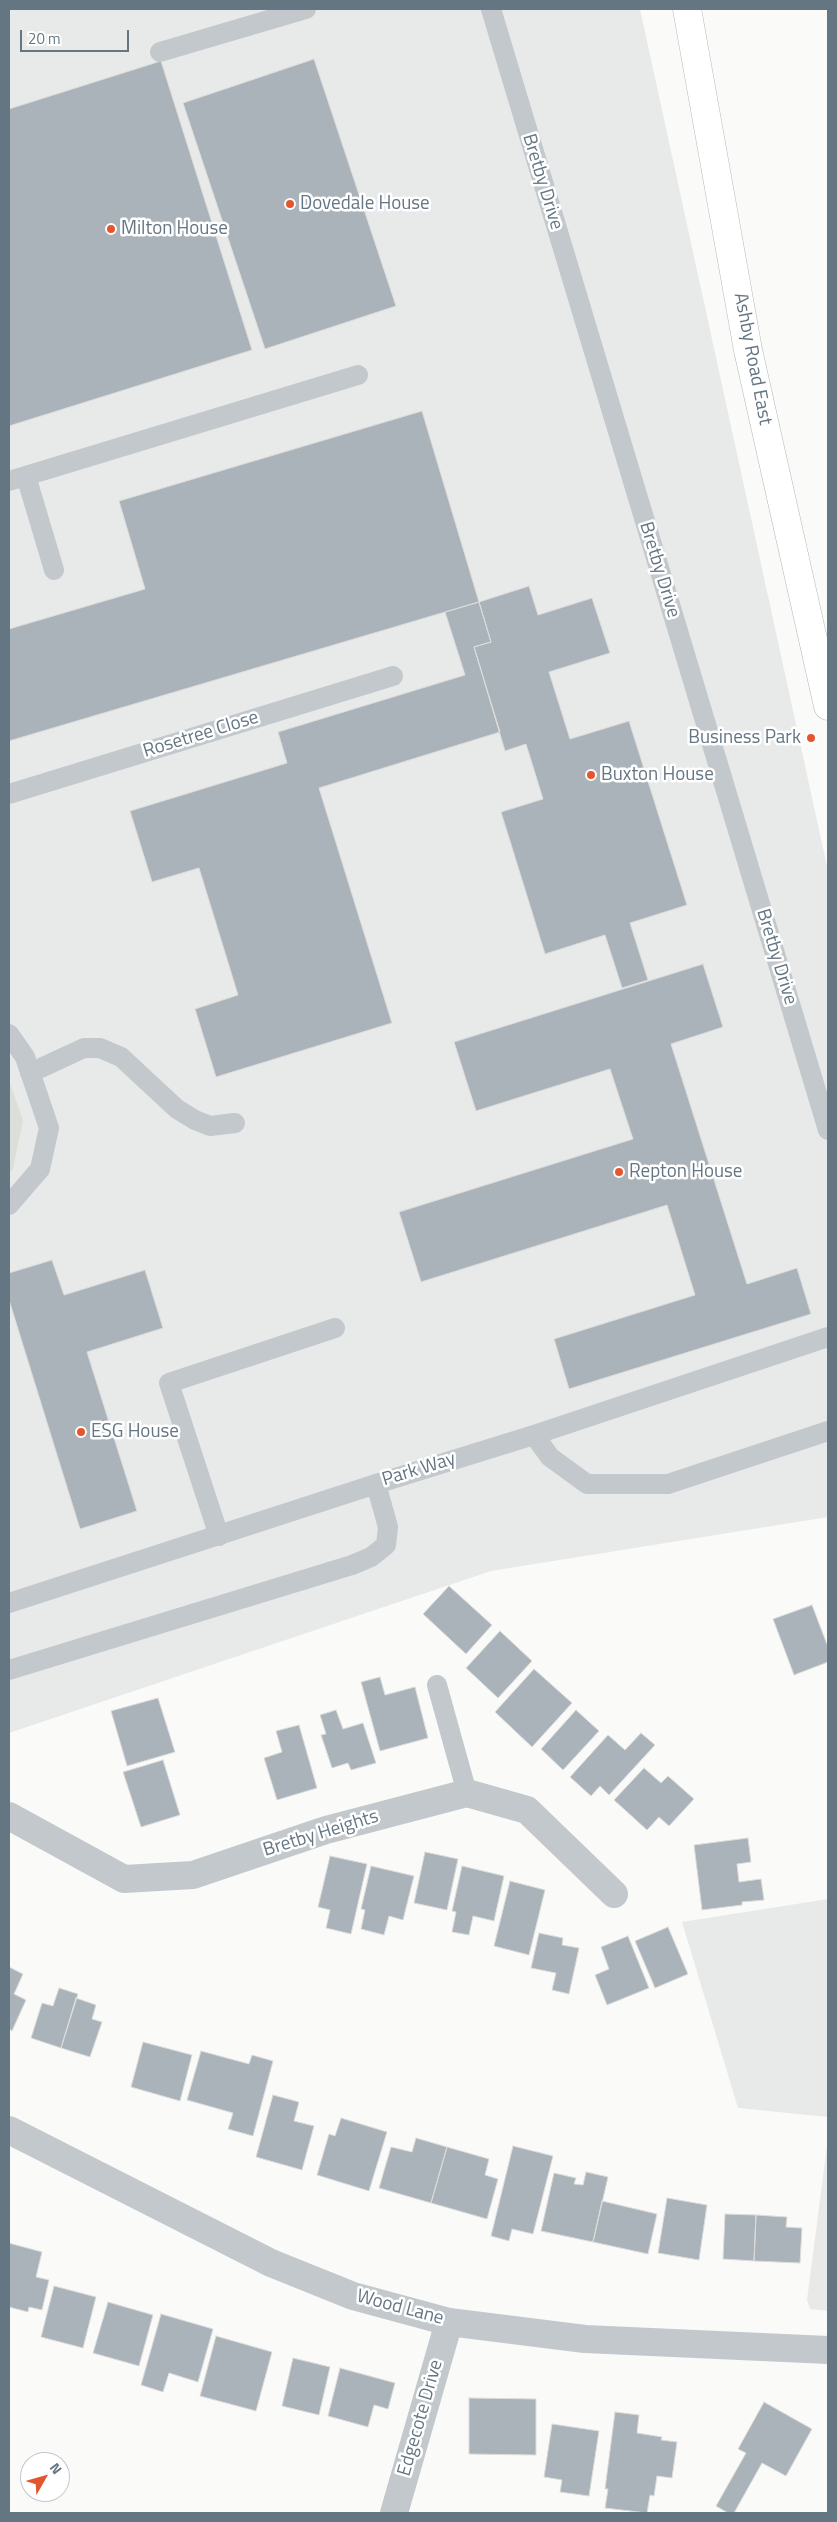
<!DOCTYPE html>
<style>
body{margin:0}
#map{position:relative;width:837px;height:2522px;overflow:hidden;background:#fafaf8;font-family:"Titillium Web",sans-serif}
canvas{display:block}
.frame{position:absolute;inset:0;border:10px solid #657683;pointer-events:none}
.north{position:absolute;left:20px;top:2452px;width:50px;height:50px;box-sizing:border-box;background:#fff;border:1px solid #c1c8cd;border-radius:50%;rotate:52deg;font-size:14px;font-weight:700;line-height:20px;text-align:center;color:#657683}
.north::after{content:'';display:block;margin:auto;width:18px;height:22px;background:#e4572e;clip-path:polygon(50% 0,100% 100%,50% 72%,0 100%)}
.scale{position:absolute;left:20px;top:30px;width:109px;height:22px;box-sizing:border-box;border:2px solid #657683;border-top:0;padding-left:6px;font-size:15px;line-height:18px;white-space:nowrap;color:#657683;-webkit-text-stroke:4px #fff;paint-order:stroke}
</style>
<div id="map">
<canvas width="837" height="2522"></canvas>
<div class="frame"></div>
<div class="north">N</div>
<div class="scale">20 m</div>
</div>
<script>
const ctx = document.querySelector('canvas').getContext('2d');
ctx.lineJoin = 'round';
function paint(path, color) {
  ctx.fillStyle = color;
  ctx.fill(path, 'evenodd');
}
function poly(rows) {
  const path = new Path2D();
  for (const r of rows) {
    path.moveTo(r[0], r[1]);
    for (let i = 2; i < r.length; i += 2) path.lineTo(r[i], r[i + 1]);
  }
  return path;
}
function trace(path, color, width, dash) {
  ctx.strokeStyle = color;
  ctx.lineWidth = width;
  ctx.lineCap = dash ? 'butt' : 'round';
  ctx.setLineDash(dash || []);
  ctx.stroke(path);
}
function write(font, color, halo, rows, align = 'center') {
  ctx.font = font + ' "Titillium Web",sans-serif';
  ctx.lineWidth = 5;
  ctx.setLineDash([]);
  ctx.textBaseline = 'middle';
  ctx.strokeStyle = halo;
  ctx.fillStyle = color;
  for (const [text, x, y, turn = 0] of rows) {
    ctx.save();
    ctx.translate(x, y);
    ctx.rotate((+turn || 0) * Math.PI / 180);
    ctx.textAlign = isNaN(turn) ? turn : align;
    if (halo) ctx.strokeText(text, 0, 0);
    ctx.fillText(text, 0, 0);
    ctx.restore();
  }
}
const built = poly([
 [9,9,640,9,828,871,828,1517,491,1571,9,1733],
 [828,1899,828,2117,738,2108,682,1922],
 [828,2138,828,2311,810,2309,807,2300]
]);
const green = poly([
 [9,1081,23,1120,13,1169,9,1174]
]);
const building = poly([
 [314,59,396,306,265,349,183,103,314,59],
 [161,61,252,350,9,426,9,109,161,61],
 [422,411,479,602,9,741,9,629,145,589,119,501,422,411],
 [529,586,538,615,592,598,610,653,549,672,570,739,629,721,687,905,630,923,648,980,622,988,605,935,545,954,501,812,543,799,526,744,505,751,474,647,491,642,479,602,529,586],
 [479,602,491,642,474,647,500,732,319,788,392,1023,216,1077,195,1009,238,995,199,868,152,882,130,811,287,763,278,732,465,675,445,612,479,602],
 [703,964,723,1027,671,1044,747,1284,797,1268,811,1314,569,1389,554,1339,695,1295,667,1205,421,1282,399,1212,633,1139,610,1069,476,1111,454,1042,703,964],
 [52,1260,64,1295,145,1270,163,1328,87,1352,137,1511,80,1529,9,1300,9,1273,52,1260],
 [449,1586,492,1625,466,1654,423,1614,449,1586],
 [812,1605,828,1647,828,1662,794,1675,773,1619,812,1605],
 [500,1631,532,1661,498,1698,466,1668,500,1631],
 [534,1669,572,1703,532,1747,495,1712,534,1669],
 [380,1677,385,1695,415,1687,428,1738,380,1751,361,1682,380,1677],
 [158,1698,175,1752,127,1766,111,1711,158,1698],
 [336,1710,343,1729,363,1723,376,1763,351,1770,348,1763,332,1768,321,1735,326,1734,320,1715,336,1710],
 [576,1710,599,1731,563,1770,541,1749,576,1710],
 [299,1725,317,1788,277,1800,264,1758,282,1752,276,1731,299,1725],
 [641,1733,655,1745,609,1795,600,1786,591,1796,570,1777,608,1735,625,1750,641,1733],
 [163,1760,180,1815,141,1827,123,1772,163,1760],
 [644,1768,661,1783,668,1776,694,1799,669,1826,659,1817,647,1830,614,1800,644,1768],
 [748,1838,751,1862,737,1864,739,1882,761,1879,764,1900,742,1902,742,1905,702,1910,694,1845,748,1838],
 [425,1852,458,1859,447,1910,414,1903,425,1852],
 [330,1856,367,1864,351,1934,326,1928,330,1910,318,1907,330,1856],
 [371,1866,414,1876,403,1920,389,1916,384,1935,361,1929,365,1910,361,1909,371,1866],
 [462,1866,504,1876,494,1921,473,1916,469,1935,452,1932,456,1912,452,1911,462,1866],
 [510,1881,545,1890,529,1955,494,1946,510,1881],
 [668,1927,688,1974,655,1988,635,1941,668,1927],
 [539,1933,563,1938,562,1945,579,1948,569,1994,552,1990,556,1973,531,1968,539,1933],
 [628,1936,649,1988,607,2005,595,1975,609,1969,601,1947,628,1936],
 [9,1967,23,1974,14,1994,26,2000,12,2031,9,2029,9,1967],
 [59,1988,78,1994,61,2048,31,2038,42,2003,53,2006,59,1988],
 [76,1998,96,2005,92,2019,102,2022,90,2057,61,2048,76,1998],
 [143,2042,192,2055,180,2101,131,2087,143,2042],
 [201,2051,249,2064,252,2055,273,2061,253,2136,228,2129,233,2113,187,2100,201,2051],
 [273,2095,299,2102,294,2121,314,2126,302,2170,256,2157,273,2095],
 [341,2118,387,2132,369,2191,317,2175,329,2134,335,2136,341,2118],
 [416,2138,447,2147,431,2203,379,2188,391,2147,412,2152,416,2138],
 [513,2146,553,2156,533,2234,512,2229,509,2241,491,2236,513,2146],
 [447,2147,489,2159,485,2175,498,2179,487,2219,431,2203,447,2147],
 [586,2172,608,2177,593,2242,541,2231,554,2173,576,2178,574,2184,583,2185,586,2172],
 [667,2198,707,2205,699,2260,658,2253,667,2198],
 [602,2201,657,2214,648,2254,593,2242,602,2201],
 [725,2214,756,2215,754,2261,723,2259,725,2214],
 [756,2215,787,2217,786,2227,802,2228,800,2263,754,2261,756,2215],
 [9,2243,42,2252,36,2277,49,2280,42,2310,29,2307,28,2312,9,2307,9,2243],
 [54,2286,96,2297,83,2348,41,2337,54,2286],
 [108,2302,153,2315,139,2366,93,2353,108,2302],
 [161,2314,213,2329,198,2382,169,2373,163,2392,141,2385,161,2314],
 [216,2336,272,2352,256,2411,200,2396,216,2336],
 [293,2358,330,2367,319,2415,282,2406,293,2358],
 [340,2368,395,2383,388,2409,374,2405,368,2427,328,2416,340,2368],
 [469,2398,536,2399,536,2455,469,2454,469,2398],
 [764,2402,812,2429,786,2476,762,2463,734,2513,728,2513,716,2506,746,2453,738,2449,764,2402],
 [615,2412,639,2415,637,2433,662,2437,661,2440,677,2442,672,2478,657,2476,654,2496,650,2495,647,2513,605,2508,608,2489,605,2489,615,2412],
 [552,2424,599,2431,589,2496,560,2492,562,2480,544,2477,552,2424]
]);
const service = poly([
 [491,9,828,1130],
 [160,52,306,9],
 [26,476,54,570],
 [9,481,358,375],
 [9,794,393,676],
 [9,1034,25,1057,49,1128,40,1169,9,1205],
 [30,1073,84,1048,100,1048,121,1057,177,1109,195,1120,210,1126,235,1123],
 [534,1435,550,1457,587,1484,668,1484,828,1431],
 [219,1536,169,1383,335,1328],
 [9,1603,376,1484,534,1435,828,1337],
 [9,1670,352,1565,371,1557,386,1545,388,1527,376,1484],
 [437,1685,467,1793]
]);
const minor = poly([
 [9,1816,124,1879,193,1875,326,1830,467,1793,527,1810,614,1894],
 [394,2513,449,2322]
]);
const tertiary = poly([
 [9,2130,271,2263,353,2296,449,2322,585,2339,828,2350]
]);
const trunk = poly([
 [687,9,748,350,828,706]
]);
const markers = [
 [290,204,5,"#e4572e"],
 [111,229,5,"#e4572e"],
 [811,738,5,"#e4572e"],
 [591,775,5,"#e4572e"],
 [619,1172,5,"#e4572e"],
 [81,1432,5,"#e4572e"]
];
const streetNames = [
 ["Bretby Drive",542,182,73],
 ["Ashby Road East",752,359,79],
 ["Bretby Drive",659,570,73],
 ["Rosetree Close",201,735,-17],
 ["Bretby Drive",776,957,73],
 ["Park Way",419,1470,-17],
 ["Bretby Heights",321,1834,-17],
 ["Wood Lane",400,2308,15],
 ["Edgecote Drive",421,2418,-74]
];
const poiNames = [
 ["Dovedale House",300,204],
 ["Milton House",121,229],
 ["Business Park",801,738,"right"],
 ["Buxton House",601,775],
 ["Repton House",629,1172],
 ["ESG House",91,1432]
];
paint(built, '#e8e9e9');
paint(green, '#dadfd7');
paint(building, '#aab3b9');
trace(building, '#dcdcda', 1);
trace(trunk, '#b4b9bd', 29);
trace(service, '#c3c8cc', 20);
trace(minor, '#c3c8cc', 28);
trace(tertiary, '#c3c8cc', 28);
trace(trunk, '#fff', 28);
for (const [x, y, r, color] of markers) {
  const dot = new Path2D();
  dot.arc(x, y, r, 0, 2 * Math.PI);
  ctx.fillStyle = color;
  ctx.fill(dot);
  trace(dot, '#fff', 2);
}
write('19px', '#657683', '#fff', streetNames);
write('19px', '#657683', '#fff', poiNames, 'left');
</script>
